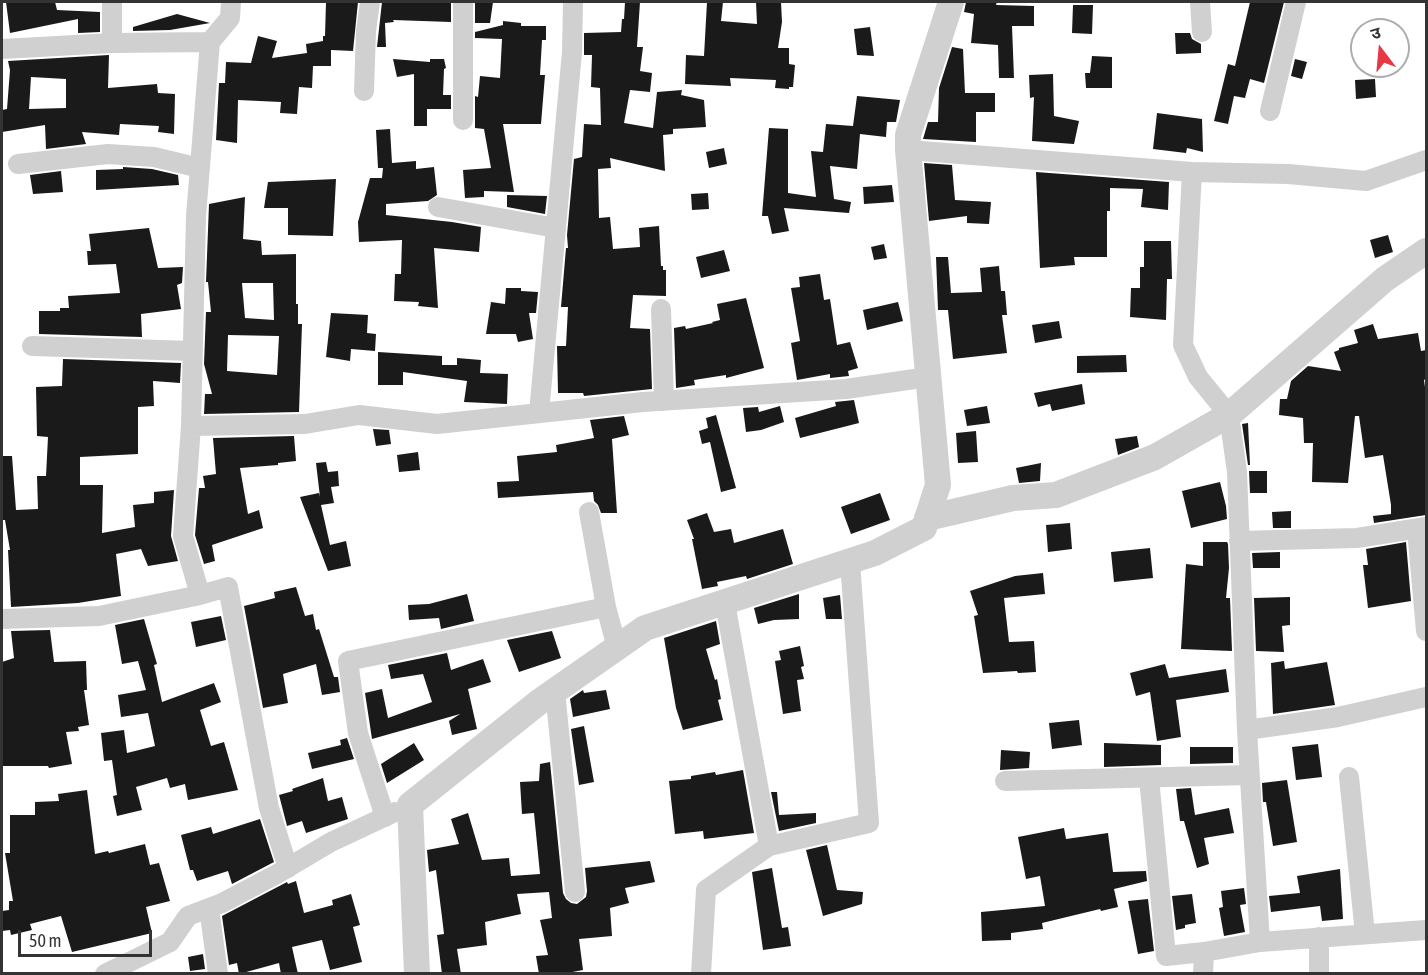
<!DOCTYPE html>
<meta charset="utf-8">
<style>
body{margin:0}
#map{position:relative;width:1428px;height:975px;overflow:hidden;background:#fff;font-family:"Asap Condensed","Noto Sans Devanagari",sans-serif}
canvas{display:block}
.frame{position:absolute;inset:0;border:3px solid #333;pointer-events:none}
.north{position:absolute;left:1350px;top:18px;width:60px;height:60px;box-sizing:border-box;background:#fff;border:2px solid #adadad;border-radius:50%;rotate:344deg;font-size:16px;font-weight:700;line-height:24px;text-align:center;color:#333}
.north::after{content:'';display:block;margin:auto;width:21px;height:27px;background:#e63946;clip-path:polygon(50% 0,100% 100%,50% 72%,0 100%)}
.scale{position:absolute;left:18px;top:930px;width:134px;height:27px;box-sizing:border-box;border:3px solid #333;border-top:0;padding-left:8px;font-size:18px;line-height:21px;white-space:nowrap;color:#333;-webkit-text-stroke:4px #fff;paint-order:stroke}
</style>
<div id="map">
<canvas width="1428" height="975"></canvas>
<div class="frame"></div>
<div class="north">उ</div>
<div class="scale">50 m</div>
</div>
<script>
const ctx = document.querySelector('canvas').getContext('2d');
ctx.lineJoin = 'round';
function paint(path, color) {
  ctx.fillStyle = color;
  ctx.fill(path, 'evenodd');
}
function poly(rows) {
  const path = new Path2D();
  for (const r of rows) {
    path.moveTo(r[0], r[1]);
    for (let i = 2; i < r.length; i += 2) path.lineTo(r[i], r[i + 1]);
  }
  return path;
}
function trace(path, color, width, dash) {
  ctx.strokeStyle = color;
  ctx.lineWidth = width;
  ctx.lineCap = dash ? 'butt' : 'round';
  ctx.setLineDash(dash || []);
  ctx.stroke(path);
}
const building = poly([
 [6,2,55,2,57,10,100,12,100,32,78,33,78,19,10,33],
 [326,2,358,2,353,51,331,50,331,66,313,66,312,88,299,87,297,114,280,113,281,102,238,100,237,143,216,140,219,83,225,83,226,62,251,63,258,36,277,41,272,58,307,53,306,44,323,41,323,36,325,36],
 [382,2,451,2,451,22,393,20,394,22,385,23,386,47,377,47],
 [475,2,493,2,490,23,475,23],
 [625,2,640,2,637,47,643,47,640,71,652,73,650,92,630,90,624,123,653,128,657,92,682,90,681,95,704,100,706,127,673,129,673,134,663,135,665,171,610,158,611,168,598,169,599,218,610,217,613,249,640,247,639,228,659,226,661,266,663,266,663,270,666,270,666,296,633,295,630,328,650,329,652,389,584,396,583,393,558,393,557,346,566,346,568,307,561,307,566,248,568,248,567,235,574,159,582,157,584,124,601,125,600,88,591,87,592,55,584,55,584,33,621,32,622,19,624,19],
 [707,2,723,2,721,21,757,24,756,2,781,2,782,22,778,48,789,48,789,64,795,65,793,87,789,87,789,89,775,88,776,80,730,78,731,86,685,84,686,55,704,56],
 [966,2,997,2,996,5,1034,6,1034,26,1012,26,1014,78,999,78,998,45,971,43,974,14,964,12],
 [1250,2,1284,2,1264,83,1250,79,1245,98,1234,96,1228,124,1214,121,1228,64,1235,66],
 [1073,5,1093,5,1092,34,1072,33],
 [177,14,210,23,170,30,133,31,133,27],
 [503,21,521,23,521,26,546,26,546,40,542,40,540,75,545,75,541,124,503,124,514,192,484,191,484,197,465,198,463,170,491,168,484,129,475,128,475,96,478,97,480,76,500,78,502,39,475,38,475,32,503,25],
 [870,27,874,56,857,55,854,29],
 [1175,33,1190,33,1192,39,1201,44,1201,53,1176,54],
 [952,47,963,49,965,93,995,93,995,112,976,112,976,142,923,139,928,122,938,122,939,88],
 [109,55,108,88,157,84,158,93,175,94,174,134,158,132,159,126,120,124,119,135,82,132,86,144,46,149,45,125,2,132,2,110,7,109,10,70,8,61],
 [31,77,66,79,66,108,29,109],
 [1092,56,1112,57,1112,88,1086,88,1085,73,1090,73],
 [393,59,430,62,430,59,444,59,446,68,444,69,443,95,451,95,451,109,427,109,427,126,414,126,414,74,397,77],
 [1295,59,1307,62,1302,79,1291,76],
 [1053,74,1054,116,1079,121,1074,144,1032,141,1034,97,1030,98,1029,75],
 [1375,79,1376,97,1356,99,1355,80],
 [857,96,900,100,896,122,887,122,886,137,860,134,857,169,830,166,834,199,851,202,849,213,784,208,789,231,772,234,768,216,762,216,769,128,788,129,788,193,816,197,811,151,823,152,826,124,853,126],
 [1157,113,1202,119,1203,152,1187,148,1186,153,1153,149],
 [390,129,392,163,416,161,416,169,434,167,437,195,428,201,386,204,386,215,452,222,481,227,479,252,434,248,438,308,418,306,419,302,394,301,395,274,401,274,402,240,359,242,358,222,370,178,382,178,383,168,378,168,376,130],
 [724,148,727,164,709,168,706,152],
 [924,163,952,165,955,200,991,202,989,224,967,223,967,216,929,221],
 [123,167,152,169,178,175,179,185,96,190,96,170,123,169],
 [61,171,63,192,33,194,30,175],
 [1036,172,1169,182,1168,210,1141,207,1143,189,1110,188,1110,211,1107,211,1107,257,1074,257,1075,265,1040,268],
 [336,179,333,236,288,235,288,208,264,208,268,182],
 [892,185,894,202,864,204,863,187],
 [708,193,709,209,692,210,691,194],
 [507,195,547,196,545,214,507,207],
 [245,197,243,239,261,241,262,255,296,254,296,304,298,304,298,324,302,324,299,412,204,414,205,394,212,394,204,364,206,312,211,312,208,282,206,282,209,204],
 [242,283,273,283,274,320,245,318],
 [228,335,279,336,277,375,227,371],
 [149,228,158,268,183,267,182,283,177,285,181,309,141,314,142,337,39,334,39,311,60,311,60,308,69,308,68,296,120,293,116,264,88,265,87,251,91,251,89,234],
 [1388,235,1393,252,1375,258,1370,240],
 [1144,241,1171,241,1172,279,1167,279,1166,320,1130,317,1131,288,1140,288,1140,267,1144,267],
 [884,244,887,258,874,260,871,247],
 [724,250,730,271,701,278,696,257],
 [936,257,948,257,951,293,982,292,980,268,999,266,1001,291,1005,291,1007,315,1002,315,1007,353,953,359,948,310,938,310],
 [820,274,824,300,830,299,837,345,850,342,858,368,848,371,849,376,830,378,830,374,797,380,791,343,800,341,791,288,800,287,799,277],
 [506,288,521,288,521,291,538,292,536,313,529,313,533,339,518,342,516,334,486,334,491,302,505,304],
 [746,298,764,368,726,378,726,375,694,380,695,385,676,388,674,328,685,326,686,329,713,323,712,322,720,320,717,304],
 [898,302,903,321,867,330,863,310],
 [331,313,368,315,367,333,376,334,375,351,351,349,350,361,326,357],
 [1059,321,1062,338,1035,343,1032,325],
 [1373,324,1378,339,1418,333,1421,351,1426,350,1426,379,1424,380,1426,394,1426,515,1374,523,1373,516,1391,514,1391,505,1383,455,1365,458,1359,416,1355,416,1348,483,1312,482,1313,443,1304,443,1303,418,1279,415,1280,399,1287,399,1291,381,1308,366,1341,371,1334,352,1339,350,1339,348,1358,343,1354,330],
 [378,352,442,356,442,365,457,365,457,358,481,360,480,373,508,374,507,404,464,402,467,381,403,372,403,385,378,385],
 [1126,355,1127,372,1077,373,1077,356],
 [63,359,181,363,180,383,153,381,154,406,138,407,138,454,80,457,80,485,103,485,102,533,135,527,133,505,154,503,154,492,174,490,171,536,178,561,148,566,141,549,116,554,121,596,78,603,11,607,8,550,10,550,5,520,2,520,2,456,12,456,16,510,38,509,37,476,46,476,48,437,37,436,36,387,62,386],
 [1082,384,1085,404,1052,411,1050,404,1038,407,1034,393],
 [854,400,859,423,800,438,795,418,836,406,835,402],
 [780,406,784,422,761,430,746,432,743,408,758,407,759,412],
 [987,406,990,423,967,426,964,410],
 [716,415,736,488,721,492,710,442,702,444,699,431,708,428,706,418],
 [624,416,629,435,612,439,617,513,601,513,598,505,594,501,593,492,498,498,497,482,519,481,517,456,557,452,556,445,594,438,590,420],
 [1248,423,1250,465,1248,465,1242,424],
 [373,429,389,430,391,444,376,446],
 [976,431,978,462,958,463,956,433],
 [294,436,296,461,278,463,278,465,240,468,248,514,259,510,263,528,212,545,215,561,204,564,195,535,199,488,205,488,203,476,216,474,213,438],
 [1137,436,1139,447,1118,455,1115,439],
 [418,452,420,470,399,472,397,455],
 [326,462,328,472,338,471,339,486,331,487,334,503,321,505,330,545,346,541,351,566,328,571,300,497,319,493,320,497,316,463],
 [1041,463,1040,481,1019,483,1016,468],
 [1249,471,1267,471,1267,493,1250,493],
 [1220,482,1226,506,1227,519,1191,528,1182,491],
 [880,493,890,520,851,534,841,507],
 [1291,511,1291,528,1273,528,1272,512],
 [707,513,714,532,731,529,734,543,783,529,793,564,747,579,746,576,717,582,718,586,702,589,692,539,694,539,687,520],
 [1070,523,1072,549,1048,552,1046,525],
 [1203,542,1227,542,1228,544,1229,568,1226,598,1230,598,1232,651,1181,649,1186,564,1203,566],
 [1406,542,1411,601,1368,608,1363,565,1368,565,1366,549],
 [1150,548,1153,578,1114,582,1111,552],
 [1280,552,1280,568,1253,568,1252,553],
 [1043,573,1045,594,1004,598,1009,642,1034,641,1036,672,1018,673,1017,671,983,673,974,616,978,615,970,591,1015,576],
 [296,587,305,616,313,614,316,630,319,629,334,677,338,677,340,692,322,695,316,664,283,674,288,703,263,708,244,606,275,598,274,592],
 [467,594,474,621,441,629,439,618,409,620,408,605,429,604],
 [799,594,799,619,774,620,758,624,754,608],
 [840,595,842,619,826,619,823,598],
 [1290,597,1290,625,1282,626,1284,652,1256,651,1254,598],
 [221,616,226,640,196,647,191,622],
 [144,619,157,664,154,665,162,702,214,683,221,702,200,710,211,746,224,742,238,790,188,800,185,784,170,788,167,778,136,787,142,810,117,816,113,796,117,795,112,760,104,761,101,733,124,730,127,753,155,746,148,713,121,717,118,695,146,690,138,661,122,664,115,625],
 [716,621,720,644,706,649,715,680,717,679,721,699,718,700,723,720,683,730,676,708,664,638],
 [50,630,54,662,86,661,87,690,84,690,89,725,78,727,79,731,66,732,72,764,49,768,48,766,2,766,2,662,14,658,11,631],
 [552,631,561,658,519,672,507,640],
 [800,646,804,666,801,667,804,679,797,680,801,711,783,714,775,661,781,660,779,651],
 [447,653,451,670,483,659,491,682,468,689,477,729,452,735,449,721,460,714,372,739,365,693,382,689,388,718,432,702,423,674,391,679,388,665],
 [1284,661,1285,669,1327,662,1335,705,1273,714,1271,663],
 [1165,664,1169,678,1226,669,1229,692,1176,700,1181,737,1157,741,1150,692,1136,696,1130,673],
 [583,690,584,693,606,690,610,709,573,717,570,699],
 [1079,720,1082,745,1052,749,1049,723],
 [584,726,594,782,579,785,571,729],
 [347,738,354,759,312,769,308,753,341,745,340,740],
 [414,743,424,760,387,783,381,764],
 [1104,743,1161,745,1161,765,1104,767],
 [1318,744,1322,777,1296,780,1292,747],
 [1190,747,1233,747,1233,763,1190,764],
 [1001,750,1030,752,1029,768,1000,770],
 [550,762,563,893,566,899,571,903,577,904,586,897,587,891,585,868,650,861,655,882,625,888,629,903,610,908,612,936,579,939,583,970,562,974,539,974,536,956,548,955,540,920,552,918,549,892,517,894,521,914,485,922,487,945,457,949,461,974,442,974,437,935,444,934,442,917,436,870,429,872,427,850,459,844,451,819,468,813,482,860,509,858,511,876,540,874,534,813,522,814,520,782,539,781,540,764],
 [743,770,754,833,704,839,703,831,675,834,669,781,691,779,691,776,715,772,716,775],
 [323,778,328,801,342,797,348,819,306,833,302,821,287,826,279,795,293,791,292,789],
 [1287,780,1297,842,1273,846,1266,802,1263,802,1262,783],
 [1191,788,1195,815,1229,808,1234,833,1204,838,1209,864,1197,868,1184,821,1180,821,1176,789],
 [87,790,95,854,108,851,109,853,145,844,150,865,159,863,170,901,146,907,152,933,72,952,61,916,30,924,32,930,11,935,10,930,2,931,2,911,9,910,9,901,13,901,5,853,10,853,10,815,35,815,35,802,59,801,58,794],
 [771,792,777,792,779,815,816,813,816,823,779,831],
 [260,819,274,862,232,884,228,871,197,881,193,870,190,870,181,835,211,827,213,834],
 [1064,828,1066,839,1108,833,1113,872,1146,871,1147,881,1114,889,1118,907,1101,911,1100,909,1042,923,1043,929,1011,933,1011,940,982,941,981,912,1045,906,1040,876,1026,879,1018,837],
 [827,845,837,890,863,892,862,904,823,916,806,850],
 [772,868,782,928,788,927,791,946,763,950,752,872],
 [1340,869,1343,919,1322,921,1320,906,1271,912,1269,896,1300,893,1297,876],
 [296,881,304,913,333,905,332,900,351,894,360,925,353,927,362,962,330,970,322,940,292,947,298,974,281,974,279,963,239,974,237,963,229,965,222,916,287,882,288,884],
 [1244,888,1246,904,1240,905,1245,932,1224,936,1219,908,1223,907,1221,891],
 [1192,894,1196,923,1185,925,1185,928,1176,930,1172,896],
 [1148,899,1154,951,1138,954,1128,901],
 [203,954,205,969,190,971,188,957]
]);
const minor = poly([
 [231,2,230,18,210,42,196,216,191,426,183,536,200,595,228,587,269,808,288,868],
 [1200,2,1202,32],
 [112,43,112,2],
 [2,49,112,43,210,42],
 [364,91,366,31,370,2],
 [1270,111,1296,2],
 [463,120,463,2],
 [908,150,1192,172,1288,174,1366,181,1426,160],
 [18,164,108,154,154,157,200,168],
 [1192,172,1183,345,1198,377,1229,415,1237,472,1247,730,1260,942],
 [438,207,556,228],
 [661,309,664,401],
 [32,346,193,351],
 [539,413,572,52,573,2],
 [191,426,305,424,359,415,437,424,643,402,846,389,928,377],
 [589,512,606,607,617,648],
 [1417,529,1426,631],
 [1239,541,1357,538,1426,527],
 [725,603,769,846,869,823,850,562],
 [2,619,99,616,200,595],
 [555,691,575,892],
 [1247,730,1338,717,1426,697],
 [1349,777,1365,934],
 [1149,778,1166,956,1204,952,1260,942,1426,930],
 [1005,781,1249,775],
 [385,817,358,733,348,661,606,607],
 [209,908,218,974],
 [105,974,170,942,188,916,222,903,277,874,331,842,395,812],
 [701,974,706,890,769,846],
 [1203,974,1204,952],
 [1319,974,1319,937]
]);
const tertiary = poly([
 [927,518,1013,498,1056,495,1155,457,1229,415,1385,279,1426,251],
 [417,974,410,805,539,702,645,628,875,553,924,528,938,485,908,150,908,135,951,2]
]);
paint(building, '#1a1a1a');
trace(minor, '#d0d0d0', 20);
trace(tertiary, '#d0d0d0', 26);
</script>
